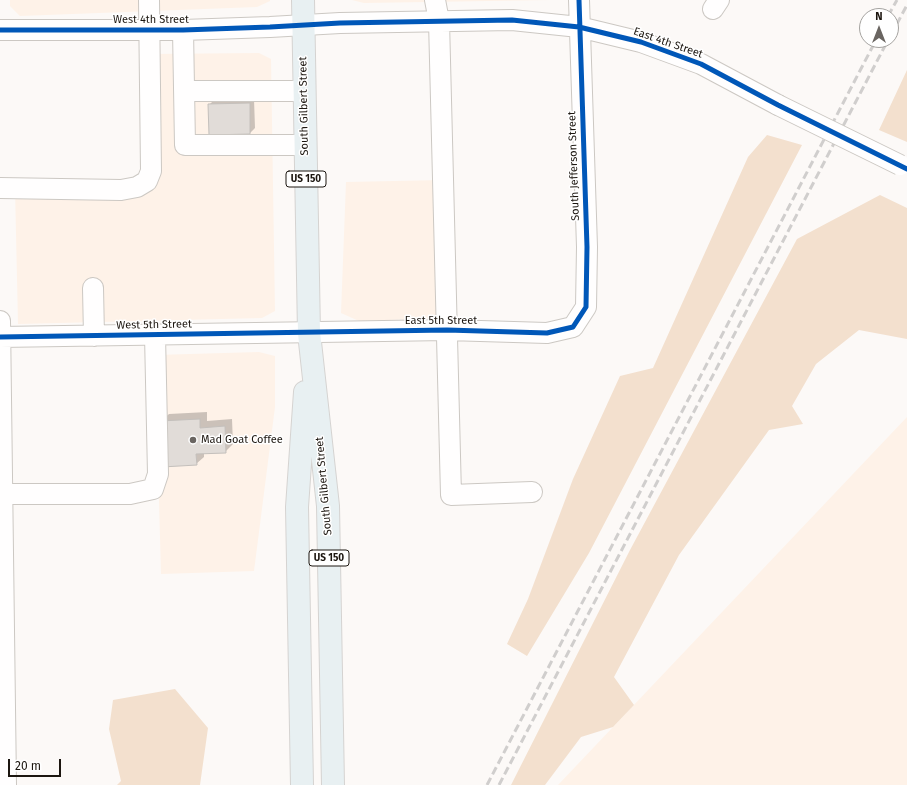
<!DOCTYPE html>
<style>
body{margin:0}
#map{position:relative;width:907px;height:785px;overflow:hidden;background:#fcf9f7;font-family:"Fira Sans",sans-serif}
canvas{display:block}
.north{position:absolute;left:859px;top:8px;width:40px;height:40px;box-sizing:border-box;background:#fff;border:1px solid #a4a29f;border-radius:50%;rotate:0deg;font-size:11px;font-weight:700;line-height:16px;text-align:center;color:#1c1610}
.north::after{content:'';display:block;margin:auto;width:14px;height:18px;background:#6a6561;clip-path:polygon(50% 0,100% 100%,50% 72%,0 100%)}
.scale{position:absolute;left:8px;top:759px;width:53px;height:18px;box-sizing:border-box;border:2px solid #1c1610;border-top:0;padding-left:5px;font-size:12px;line-height:14px;white-space:nowrap;color:#1c1610;-webkit-text-stroke:3px #fff;paint-order:stroke}
</style>
<div id="map">
<canvas width="907" height="785"></canvas>
<div class="north">N</div>
<div class="scale">20 m</div>
</div>
<script>
const ctx = document.querySelector('canvas').getContext('2d');
ctx.lineJoin = 'round';
function paint(path, color) {
  ctx.fillStyle = color;
  ctx.fill(path, 'evenodd');
}
function poly(rows) {
  const path = new Path2D();
  for (const r of rows) {
    path.moveTo(r[0], r[1]);
    for (let i = 2; i < r.length; i += 2) path.lineTo(r[i], r[i + 1]);
  }
  return path;
}
function trace(path, color, width, dash) {
  ctx.strokeStyle = color;
  ctx.lineWidth = width;
  ctx.lineCap = dash ? 'butt' : 'round';
  ctx.setLineDash(dash || []);
  ctx.stroke(path);
}
function write(font, color, halo, rows, align = 'center') {
  ctx.font = font + ' "Fira Sans",sans-serif';
  ctx.lineWidth = 3;
  ctx.setLineDash([]);
  ctx.textBaseline = 'middle';
  ctx.strokeStyle = halo;
  ctx.fillStyle = color;
  for (const [text, x, y, turn = 0] of rows) {
    ctx.save();
    ctx.translate(x, y);
    ctx.rotate((+turn || 0) * Math.PI / 180);
    ctx.textAlign = isNaN(turn) ? turn : align;
    if (halo) ctx.strokeText(text, 0, 0);
    ctx.fillText(text, 0, 0);
    ctx.restore();
  }
}
const built = poly([
 [10,0,270,0,270,1,257,7,20,16,10,6],
 [352,0,551,0,364,3],
 [259,53,271,59,275,311,262,318,18,324,15,188,147,181,149,54],
 [443,180,447,318,359,321,341,313,346,182],
 [259,352,275,356,275,407,254,571,161,574,155,355],
 [907,417,907,785,558,785,613,727]
]);
const green = poly([
 [907,70,907,142,879,130],
 [767,135,802,145,589,553,527,656,507,644,528,599,573,479,620,376,653,368,748,157],
 [880,195,907,208,907,339,859,330,816,364,792,406,803,424,769,430,679,555,614,677,634,705,613,727,581,737,545,785,511,785,630,550,797,239],
 [175,689,208,728,200,785,117,785,121,781,109,729,113,700]
]);
const shadow = poly([
 [254,99,255,128,250,133,209,105,214,100],
 [207,412,207,421,232,419,233,444,225,452,204,453,204,457,196,464,161,421,169,414]
]);
const building = poly([
 [250,103,250,134,209,135,208,104,250,103],
 [200,419,200,428,225,426,226,453,196,454,197,465,162,467,160,421,200,419]
]);
const minor = poly([
 [435,0,439,21,451,495,532,492],
 [713,9,719,0],
 [0,30,183,30,270,27,340,23,512,20,579,27,641,42,701,64,778,105],
 [183,30,185,145,305,145],
 [185,91,304,91],
 [0,188,121,190,137,187,147,181,151,171,149,0],
 [93,288,94,336],
 [0,321,6,785],
 [0,337,447,330,547,333,573,327,586,307,587,247,579,0],
 [2,494,130,494,153,489,158,474,155,335]
]);
const major = poly([
 [303,0,309,333,328,506,333,785],
 [302,785,297,507,305,392]
]);
const rail = poly([
 [888,16,897,0],
 [891,35,907,5],
 [487,785,876,40],
 [499,785,888,40]
]);
const minorBridge = poly([
 [778,105,900,165]
]);
const cycleway = poly([
 [0,30,183,30,270,27,340,23,512,20,579,27,641,42,701,64,778,105,907,169],
 [0,337,447,330,547,333,573,327,586,307,587,247,579,0]
]);
const markers = [
 [193,440,4,"#6a6561"]
];
const shields = [
 [306,179,40],
 [329,558,40]
];
const shieldNames = [
 ["US 150",306,179],
 ["US 150",329,558]
];
const streetNames = [
 ["West 4th Street",151,20],
 ["East 4th Street",668,43,19],
 ["South Gilbert Street",304,106,-91],
 ["South Jefferson Street",574,166,-92],
 ["East 5th Street",441,321],
 ["West 5th Street",154,325,-1],
 ["South Gilbert Street",324,486,-95]
];
const poiNames = [
 ["Mad Goat Coffee",201,440]
];
paint(built, '#fef2e8');
paint(green, '#f3e0ce');
paint(shadow, '#0003');
paint(building, '#e1dcd8');
trace(building, '#c4c0bc', 1);
trace(minor, '#ccc8c3', 22);
trace(major, '#d5d3d1', 24);
trace(minor, '#fffefe', 20);
trace(major, '#e8f0f2', 22);
trace(rail, '#d0cecd', 3, [8, 4]);
trace(minorBridge, '#ccc8c3', 22, []);
trace(minorBridge, '#fffefe', 20);
trace(cycleway, '#0057b8', 5);
for (const [x, y, r, color] of markers) {
  const dot = new Path2D();
  dot.arc(x, y, r, 0, 2 * Math.PI);
  ctx.fillStyle = color;
  ctx.fill(dot);
  trace(dot, '#fff', 1.5);
}
for (const [x, y, w] of shields) {
  const box = new Path2D();
  box.roundRect(x - w / 2, y - 8, w, 16, 3);
  ctx.fillStyle = '#fff';
  ctx.fill(box);
  trace(box, '#1c1610', 1);
}
write('bold 10px', '#1c1610', null, shieldNames);
write('11px', '#1c1610', '#fff', streetNames);
write('11px', '#1c1610', '#fff', poiNames, 'left');
</script>
